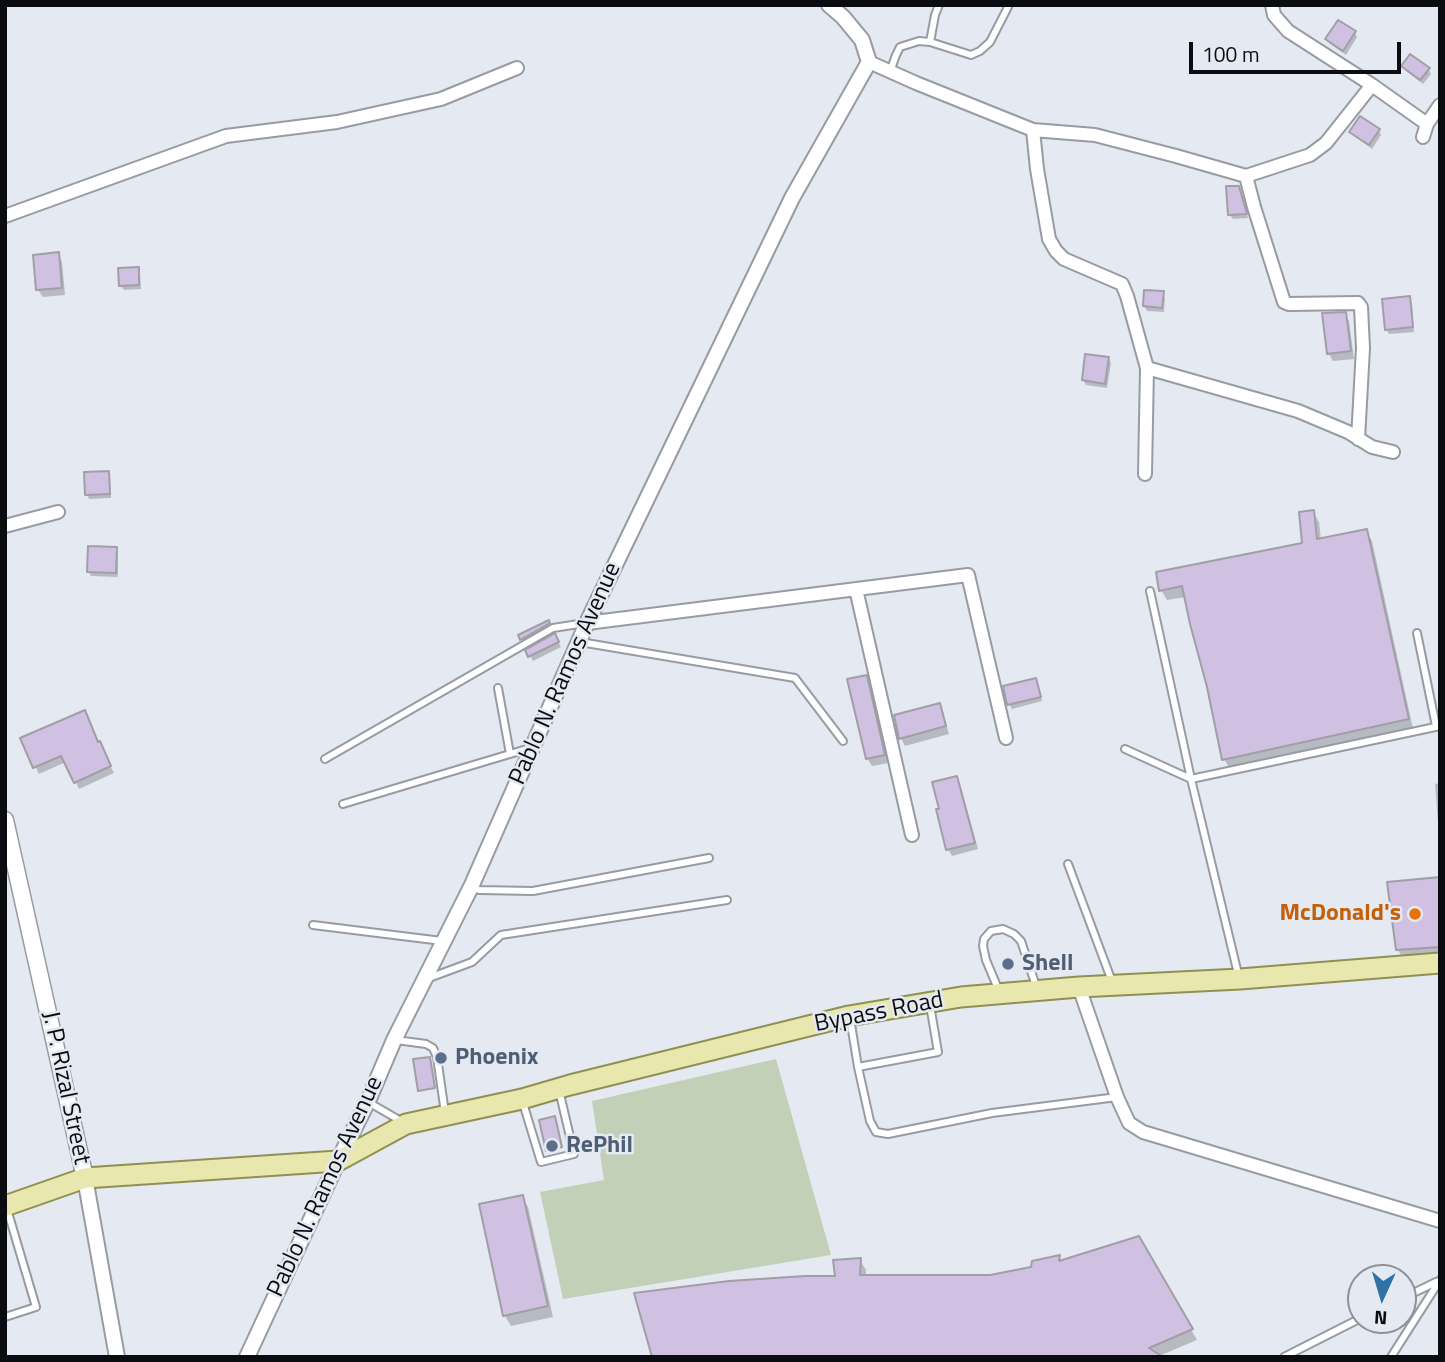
<!DOCTYPE html>
<style>
body{margin:0}
#map{position:relative;width:1445px;height:1362px;overflow:hidden;background:#e5e9f1;font-family:"Titillium Web",sans-serif}
canvas{display:block}
.frame{position:absolute;inset:0;border:7px solid #0b0c0f;pointer-events:none}
.north{position:absolute;left:1347px;top:1264px;width:70px;height:70px;box-sizing:border-box;background:#e5e9f1;border:2px solid #8e9197;border-radius:50%;rotate:184deg;font-size:19px;font-weight:700;line-height:28px;text-align:center;color:#0b0c0f}
.north::after{content:'';display:block;margin:auto;width:24px;height:32px;background:#3071a7;clip-path:polygon(50% 0,100% 100%,50% 72%,0 100%)}
.scale{position:absolute;left:1189px;top:42px;width:212px;height:32px;box-sizing:border-box;border:4px solid #0b0c0f;border-top:0;padding-left:9px;font-size:21px;line-height:24px;white-space:nowrap;color:#0b0c0f;-webkit-text-stroke:5px #e5e9f1;paint-order:stroke}
</style>
<div id="map">
<canvas width="1445" height="1362"></canvas>
<div class="frame"></div>
<div class="north">N</div>
<div class="scale">100 m</div>
</div>
<script>
const ctx = document.querySelector('canvas').getContext('2d');
ctx.lineJoin = 'round';
function paint(path, color) {
  ctx.fillStyle = color;
  ctx.fill(path, 'evenodd');
}
function poly(rows) {
  const path = new Path2D();
  for (const r of rows) {
    path.moveTo(r[0], r[1]);
    for (let i = 2; i < r.length; i += 2) path.lineTo(r[i], r[i + 1]);
  }
  return path;
}
function trace(path, color, width, dash) {
  ctx.strokeStyle = color;
  ctx.lineWidth = width;
  ctx.lineCap = dash ? 'butt' : 'round';
  ctx.setLineDash(dash || []);
  ctx.stroke(path);
}
function write(font, color, halo, rows, align = 'center') {
  ctx.font = font + ' "Titillium Web",sans-serif';
  ctx.lineWidth = 5;
  ctx.setLineDash([]);
  ctx.textBaseline = 'middle';
  ctx.strokeStyle = halo;
  ctx.fillStyle = color;
  for (const [text, x, y, turn = 0] of rows) {
    ctx.save();
    ctx.translate(x, y);
    ctx.rotate((+turn || 0) * Math.PI / 180);
    ctx.textAlign = isNaN(turn) ? turn : align;
    if (halo) ctx.strokeText(text, 0, 0);
    ctx.fillText(text, 0, 0);
    ctx.restore();
  }
}
const green = poly([
 [776,1059,831,1255,563,1299,540,1192,604,1180,592,1101]
]);
const shadow = poly([
 [1355,33,1357,37,1346,55,1330,44,1327,40],
 [1403,66,1428,69,1431,74,1423,84,1406,71],
 [1379,130,1381,135,1372,149,1354,136,1351,132],
 [1238,187,1248,218,1233,219,1230,215],
 [58,254,62,262,65,295,43,297,38,290],
 [138,269,140,273,141,289,124,290,121,286],
 [1162,293,1165,298,1164,312,1147,311,1144,306],
 [1409,298,1412,303,1414,332,1389,334,1386,329],
 [1345,314,1349,321,1354,359,1333,361,1329,354],
 [1108,358,1111,363,1107,388,1086,385,1083,380],
 [108,472,110,477,111,498,89,499,87,494],
 [1313,512,1319,522,1321,540,1366,531,1372,541,1413,729,1230,769,1224,759,1186,597,1167,600,1161,590,1304,544],
 [116,549,118,553,118,577,91,576,89,572],
 [548,622,551,628,525,644,520,636],
 [555,636,561,647,533,661,528,651],
 [866,677,870,684,888,763,872,766,867,758],
 [1038,684,1042,701,1012,709,1009,704],
 [939,705,943,712,949,734,905,746,901,738],
 [22,739,98,744,114,773,79,789,66,762,39,774],
 [956,778,960,784,978,849,952,856,948,849],
 [1440,783,1440,848,1435,784],
 [1440,879,1440,957,1404,960,1398,950],
 [522,1197,528,1207,553,1317,511,1326,505,1316],
 [1139,1238,1197,1340,1159,1356,837,1278,860,1260,866,1270,866,1277,990,1277,1033,1268,1059,1257,1062,1262]
]);
const building = poly([
 [1338,20,1356,31,1343,51,1325,39,1338,20],
 [1410,54,1430,68,1420,80,1401,66,1410,54],
 [1360,116,1380,129,1369,145,1349,132,1360,116],
 [1226,186,1239,186,1247,214,1228,215,1226,186],
 [59,252,62,288,36,290,33,255,59,252],
 [139,267,139,285,119,286,118,268,139,267],
 [1144,290,1164,291,1162,308,1143,306,1144,290],
 [1410,296,1413,327,1385,330,1382,299,1410,296],
 [1346,312,1351,351,1327,354,1322,313,1346,312],
 [1085,354,1109,357,1105,384,1082,380,1085,354],
 [109,471,110,494,85,495,84,472,109,471],
 [1314,510,1317,539,1367,529,1409,719,1222,760,1207,687,1190,624,1182,586,1159,591,1156,572,1302,543,1299,512,1314,510],
 [88,546,117,547,116,573,87,572,88,546],
 [549,620,550,623,520,640,518,635,549,620],
 [555,633,559,642,528,657,525,650,555,633],
 [867,675,885,755,866,759,847,679,867,675],
 [1036,678,1041,697,1007,705,1003,686,1036,678],
 [940,703,946,726,899,739,894,715,940,703],
 [85,710,98,742,100,741,111,766,74,783,61,756,33,768,20,738,85,710],
 [957,776,975,843,946,850,936,809,939,809,932,782,957,776],
 [1440,877,1440,947,1396,950,1387,882,1440,877],
 [430,1057,435,1088,418,1091,413,1059,430,1057],
 [555,1116,562,1147,546,1151,539,1120,555,1116],
 [523,1195,548,1306,503,1316,479,1204,523,1195],
 [1139,1236,1193,1329,1149,1348,1163,1357,652,1357,634,1293,729,1281,805,1276,835,1276,833,1260,861,1258,860,1275,990,1275,1031,1267,1032,1261,1060,1255,1059,1261,1139,1236]
]);
const service = poly([
 [930,42,935,15,939,5],
 [890,72,896,55,900,47,919,41,930,42,971,55,980,51,990,42,1009,5],
 [1150,591,1191,779,1239,978],
 [1417,633,1436,726],
 [580,642,795,678,843,741],
 [498,688,510,754],
 [1125,749,1191,779,1440,726],
 [325,759,553,628,585,623],
 [343,804,530,748],
 [1068,864,1113,984],
 [471,887,479,890,533,891,709,858],
 [313,925,442,941],
 [429,978,472,962,501,935,727,900],
 [999,991,986,960,983,946,984,939,991,931,1003,929,1014,934,1021,941,1037,989],
 [850,1018,858,1067,938,1052,930,1005],
 [396,1040,426,1044,433,1048,437,1057,445,1113],
 [858,1067,870,1121,876,1132,888,1134,992,1113,1117,1097],
 [368,1102,401,1121],
 [523,1103,541,1162,574,1154,559,1090],
 [1403,1298,1436,1282],
 [5,1317,36,1307,7,1209],
 [1284,1357,1361,1318],
 [1391,1357,1440,1280]
]);
const minor = poly([
 [1272,5,1274,15,1288,31,1372,85,1427,124],
 [869,62,916,83,1033,130,1095,135,1176,156,1246,176],
 [1033,130,1037,169,1049,239,1056,251,1064,259,1122,284,1127,296,1147,368,1145,474],
 [1423,137,1427,124,1440,105],
 [1246,176,1254,207,1284,302,1289,304,1358,303,1361,307,1363,348,1358,439],
 [1246,176,1310,155,1326,143,1372,85],
 [5,216,226,136,337,122,441,99,517,68],
 [1147,368,1298,411,1348,432,1372,447,1393,452],
 [5,526,58,512],
 [856,589,912,835],
 [587,623,968,575,1006,738],
 [1079,987,1117,1097,1129,1123,1143,1132,1440,1221]
]);
const tertiary = poly([
 [85,1178,117,1357],
 [247,1357,338,1161,368,1101,394,1040,471,887,587,623,792,198,869,62,862,40,843,17,829,5]
]);
const secondary = poly([
 [5,820,85,1178]
]);
const primary = poly([
 [5,1206,85,1178,338,1161,406,1124,522,1099,570,1085,849,1016,961,997,1079,987,1240,979,1440,963]
]);
const markers = [
 [1415,914,7,"#e8710a"],
 [1008,964,7,"#5c6f8a"],
 [441,1058,7,"#5c6f8a"],
 [552,1146,7,"#5c6f8a"]
];
const streetNames = [
 ["Pablo N. Ramos Avenue",566,674,-66],
 ["Bypass Road",879,1013,-11],
 ["J. P. Rizal Street",65,1088,78],
 ["Pablo N. Ramos Avenue",326,1187,-65]
];
const foodNames = [
 ["McDonald's",1401,914]
];
const serviceNames = [
 ["Shell",1022,964],
 ["Phoenix",455,1058],
 ["RePhil",566,1146]
];
paint(green, '#c2d0b8');
paint(shadow, '#0003');
paint(building, '#d0c1e3');
trace(building, '#a19ea6', 2);
trace(service, '#979ba2', 10);
trace(minor, '#979ba2', 16);
trace(tertiary, '#979ba2', 18);
trace(secondary, '#979ba2', 19);
trace(primary, '#919053', 23);
trace(service, '#fff', 6);
trace(minor, '#fff', 12);
trace(tertiary, '#fff', 14);
trace(secondary, '#fff', 16);
trace(primary, '#e8e7ae', 19);
for (const [x, y, r, color] of markers) {
  const dot = new Path2D();
  dot.arc(x, y, r, 0, 2 * Math.PI);
  ctx.fillStyle = color;
  ctx.fill(dot);
  trace(dot, '#e5e9f1', 2.5);
}
write('24px', '#0b0c0f', '#e5e9f1', streetNames);
write('bold 24px', '#c56008', '#e5e9f1', foodNames, 'right');
write('bold 24px', '#4e5e75', '#e5e9f1', serviceNames, 'left');
</script>
